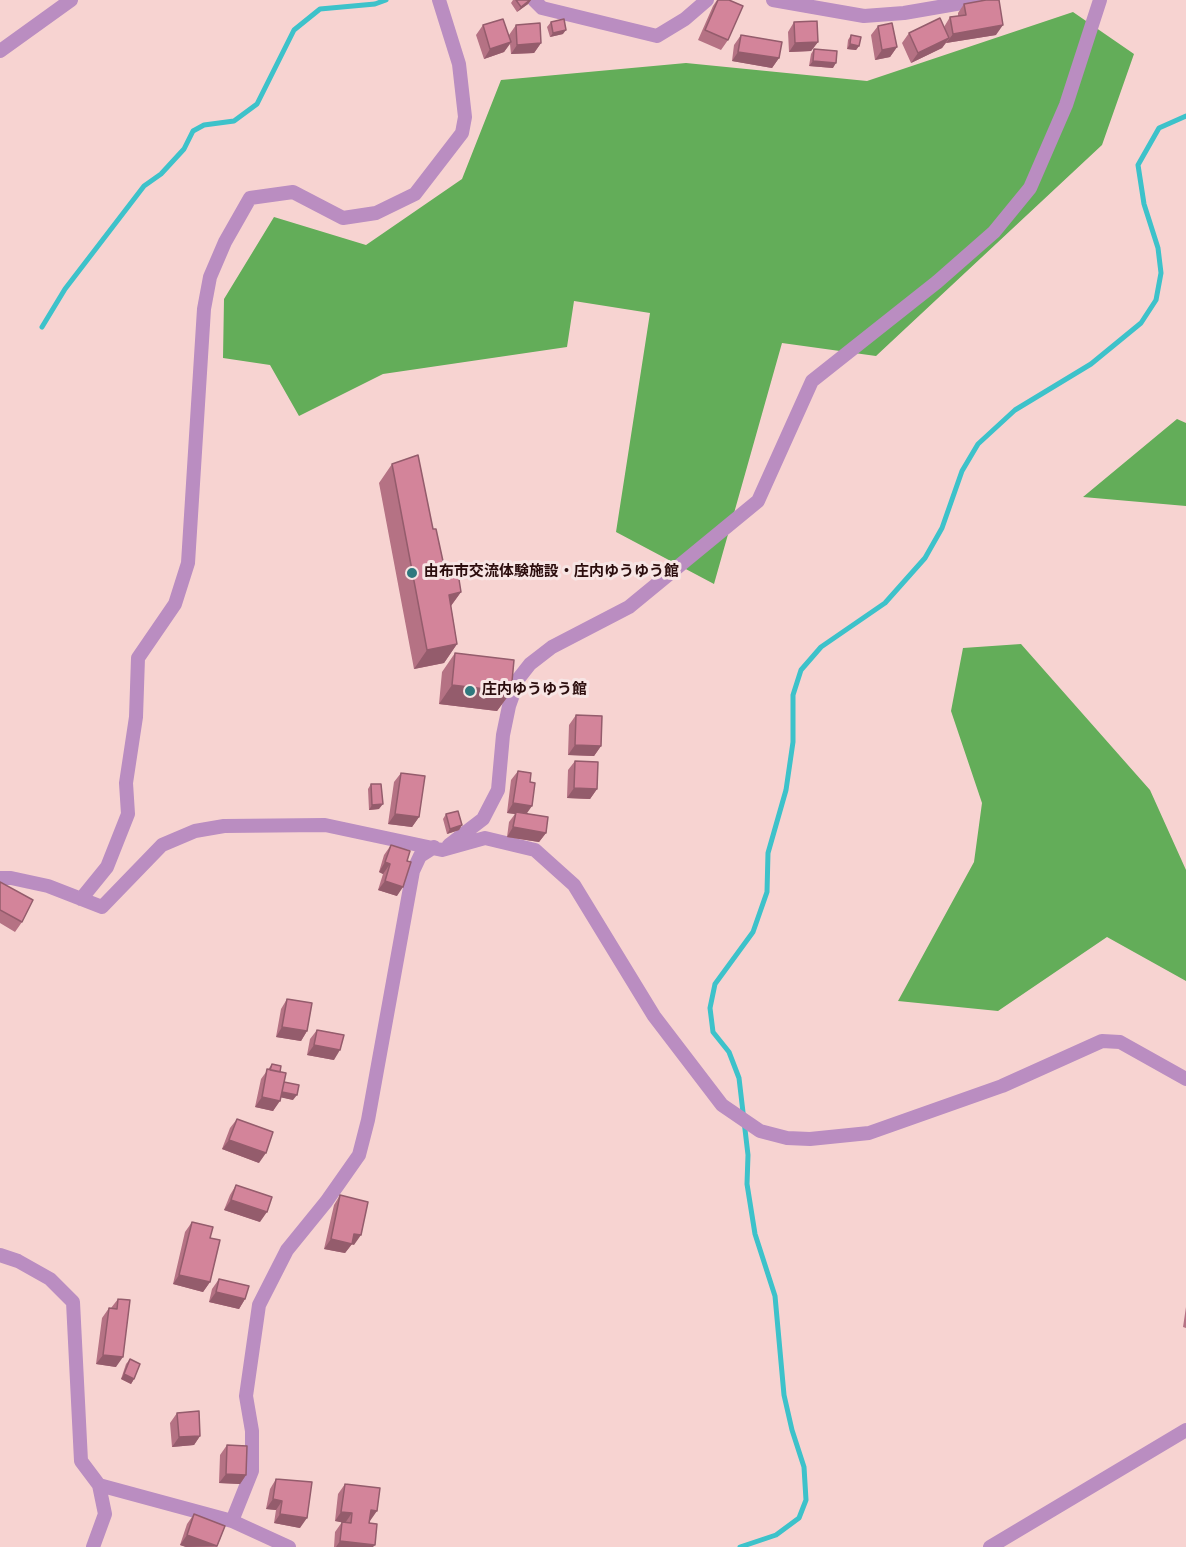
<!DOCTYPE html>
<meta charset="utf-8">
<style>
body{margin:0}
canvas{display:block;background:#f7d3d1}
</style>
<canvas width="1186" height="1547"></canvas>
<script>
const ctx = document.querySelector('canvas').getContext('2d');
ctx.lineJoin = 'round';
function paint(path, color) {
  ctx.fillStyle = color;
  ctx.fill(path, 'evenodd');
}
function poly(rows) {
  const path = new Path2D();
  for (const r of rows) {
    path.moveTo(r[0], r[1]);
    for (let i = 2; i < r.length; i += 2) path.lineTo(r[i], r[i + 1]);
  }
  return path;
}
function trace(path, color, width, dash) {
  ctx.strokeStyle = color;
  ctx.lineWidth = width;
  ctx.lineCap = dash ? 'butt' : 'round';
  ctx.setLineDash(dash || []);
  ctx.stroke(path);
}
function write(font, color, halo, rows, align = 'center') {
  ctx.font = font + ' "Source Sans 3","Noto Sans JP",sans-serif';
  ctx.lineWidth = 6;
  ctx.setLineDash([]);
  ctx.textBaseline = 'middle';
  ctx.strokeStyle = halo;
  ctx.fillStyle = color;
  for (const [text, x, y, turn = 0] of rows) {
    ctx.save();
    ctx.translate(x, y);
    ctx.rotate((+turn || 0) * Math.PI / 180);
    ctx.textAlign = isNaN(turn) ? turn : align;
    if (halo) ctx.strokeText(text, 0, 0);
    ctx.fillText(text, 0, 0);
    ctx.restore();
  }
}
const forest = poly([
 [1073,12,1134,54,1102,145,876,356,782,343,714,584,616,532,650,313,574,301,567,347,383,374,299,416,270,365,223,358,224,299,274,217,366,245,462,179,501,80,686,63,867,81],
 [1177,419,1186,423,1186,506,1083,497],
 [1021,644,1150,790,1186,870,1186,981,1107,937,998,1011,898,1001,974,862,982,803,951,711,963,648]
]);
const stream = poly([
 [42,327,65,289,144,186,161,174,184,149,193,131,204,125,234,121,257,104,294,30,320,9,375,4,386,0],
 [740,1547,776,1535,799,1518,806,1500,804,1467,792,1430,784,1395,775,1296,755,1234,747,1184,748,1155,739,1078,729,1052,713,1032,710,1008,715,984,753,932,767,892,768,853,786,790,793,742,793,695,801,670,821,647,885,603,925,558,942,528,962,471,978,444,1015,410,1091,364,1141,323,1156,300,1161,273,1158,248,1144,204,1138,165,1159,128,1186,116]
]);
const street = poly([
 [534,0,542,8,657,36,685,19,707,0],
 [773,0,864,16,904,13,979,0],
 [0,51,71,0],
 [449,845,483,819,498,790,503,735,509,706,519,678,530,664,552,647,629,607,758,501,812,381,937,282,994,232,1030,188,1066,105,1100,0],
 [0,878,11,878,48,886,102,907,162,845,195,831,224,826,325,825,442,850,485,838,535,850,574,885,654,1016,722,1105,760,1131,787,1138,810,1139,869,1133,1002,1086,1102,1041,1120,1042,1186,1079],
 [81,899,107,867,128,814,126,783,136,717,138,658,175,604,188,563,204,309,210,277,225,242,250,198,293,192,343,218,376,213,415,194,462,133,465,117,459,64,439,0],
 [0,1255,18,1261,50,1279,73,1302,81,1461,99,1485,105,1514,93,1547],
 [99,1485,232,1521,289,1547],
 [232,1521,252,1471,252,1431,246,1396,259,1305,287,1250,326,1202,359,1155,368,1120,413,871,420,856,434,847],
 [990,1547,1186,1430]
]);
const wall = poly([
 [513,0,531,0,528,4,517,12,511,3],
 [717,0,729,0,728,40,721,50,698,40,713,6],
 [964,4,996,35,946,43,942,48,911,63,902,43,909,33,944,27,950,17,958,16,958,13],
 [551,22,563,34,550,37,547,27],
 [794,22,818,42,811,51,789,52,788,32],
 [483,25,509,38,509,35,516,25,541,43,534,53,511,54,510,44,504,52,484,59,476,35],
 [878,26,897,47,890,57,875,60,871,35],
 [741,35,779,58,772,68,732,61,734,45],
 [851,35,859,46,856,50,847,49,848,40],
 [814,49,833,68,809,66,811,54],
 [392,464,446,575,461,592,451,606,457,644,444,663,414,669,379,483],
 [455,653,511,692,497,711,439,704,442,672],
 [576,715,601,746,594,756,568,755,569,725],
 [575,761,597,789,590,799,567,798,568,770],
 [518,771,526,814,546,833,539,842,507,837,509,822,515,814,507,813,511,780],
 [401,773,419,817,412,827,388,824,394,782],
 [371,784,379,809,369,810,368,789],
 [446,814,462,825,459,830,447,834,443,819],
 [391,845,397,896,378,890,383,874,379,872,384,855],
 [0,882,22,922,15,932,0,923],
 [287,999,307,1031,301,1041,276,1037,281,1009],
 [317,1030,334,1060,307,1055,310,1039],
 [272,1064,280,1072,293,1100,281,1097,273,1111,255,1107,261,1079],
 [237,1119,259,1163,222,1149,230,1128],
 [236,1185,260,1222,224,1210,230,1195],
 [340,1195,354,1245,352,1244,345,1253,324,1249,334,1205],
 [192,1222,210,1282,203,1292,173,1284,185,1232],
 [219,1279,245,1299,239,1309,209,1302,212,1289],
 [118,1299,116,1367,96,1364,102,1318,109,1308,111,1308],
 [1186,1307,1186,1328,1183,1327],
 [130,1359,134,1379,131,1384,121,1379,126,1364],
 [177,1413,200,1436,194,1445,172,1447,170,1423],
 [227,1445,246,1475,240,1484,219,1483,220,1455],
 [276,1479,300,1528,274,1523,276,1510,266,1509,270,1489],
 [345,1484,370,1521,373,1547,334,1547,335,1532,342,1522,335,1521,338,1494],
 [194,1514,225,1526,217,1547,186,1547,180,1545,187,1524]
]);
const shadedWall = poly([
 [530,0,531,0,528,4,517,12,521,7],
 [1003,25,996,35,946,43,953,34],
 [566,30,563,34,550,37,553,33],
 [949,38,942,48,911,63,918,53],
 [511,42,504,52,484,59,490,49],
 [818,42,811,51,789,52,795,43],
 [541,43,534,53,511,54,517,45],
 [850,44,859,46,856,50,847,49],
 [897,47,890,57,875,60,882,50],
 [738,52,779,58,772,68,732,61],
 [813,61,836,63,833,68,809,66],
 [461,592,447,611,449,595],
 [457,644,444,663,414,669,427,650],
 [452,685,511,692,497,711,439,704],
 [575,745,601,746,594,756,568,755],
 [574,788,597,789,590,799,567,798],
 [513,803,532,806,525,816,516,812,515,814,507,813],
 [383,804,379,809,369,810,372,805],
 [395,814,419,817,412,827,388,824],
 [462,825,459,830,447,834,450,829],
 [513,827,546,833,539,842,507,837],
 [385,862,390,864,383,874,379,872],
 [385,881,403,887,397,896,378,890],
 [282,1027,307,1031,301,1041,276,1037],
 [314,1045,340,1050,334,1060,307,1055],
 [282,1092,297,1095,293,1100,279,1097],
 [262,1097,280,1101,273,1111,255,1107],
 [229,1140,266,1153,259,1163,222,1149],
 [231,1200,267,1212,260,1222,224,1210],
 [354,1234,361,1235,354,1245,352,1244,345,1253,324,1249,331,1239],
 [179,1275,210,1282,203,1292,173,1284],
 [216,1292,245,1299,239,1309,209,1302],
 [103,1355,123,1357,116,1367,96,1364],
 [124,1374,134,1379,131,1384,121,1379],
 [200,1436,194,1445,172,1447,179,1437],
 [226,1474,246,1475,240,1484,219,1483],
 [273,1499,282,1501,276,1510,266,1509],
 [371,1510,377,1511,370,1521,364,1520],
 [341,1512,352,1513,345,1523,335,1521],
 [280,1514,307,1518,300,1528,274,1523],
 [187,1535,217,1546,186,1547,180,1545],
 [340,1541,375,1545,373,1547,336,1547]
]);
const building = poly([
 [516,0,530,0,521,7,516,0],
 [718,0,729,0,743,6,728,40,705,30,718,0],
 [986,0,999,0,1003,25,953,34,950,17,966,15,964,4,986,0],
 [940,18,949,38,918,53,909,33,940,18],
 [503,19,511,42,490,49,483,25,503,19],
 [564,19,566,30,553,33,551,22,564,19],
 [817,21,818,42,795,43,794,22,817,21],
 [540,23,541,43,517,45,516,25,540,23],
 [892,23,897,47,882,50,878,26,892,23],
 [741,35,782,42,779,58,738,52,741,35],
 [851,35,861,37,859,46,850,44,851,35],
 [814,49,837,51,836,63,813,61,814,49],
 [418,455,433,529,436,529,446,575,458,573,461,592,449,595,457,644,427,650,392,464,418,455],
 [455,653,514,660,511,692,452,685,455,653],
 [576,715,602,716,601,746,575,745,576,715],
 [575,761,598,762,597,789,574,788,575,761],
 [518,771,531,773,530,782,535,783,532,806,513,803,518,771],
 [401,773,425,776,419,817,395,814,401,773],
 [371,784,381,784,383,804,372,805,371,784],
 [458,811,462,825,450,829,446,814,458,811],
 [516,812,548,817,546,833,513,827,516,812],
 [391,845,410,851,407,861,411,862,403,887,385,881,390,864,385,862,391,845],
 [0,882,33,900,22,922,0,910,0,882],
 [287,999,312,1003,307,1031,282,1027,287,999],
 [317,1030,344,1035,340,1050,314,1045,317,1030],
 [272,1064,281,1066,280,1072,270,1070,272,1064],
 [267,1069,286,1073,280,1101,262,1097,267,1069],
 [284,1082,299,1085,297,1095,282,1092,284,1082],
 [237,1119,273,1132,266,1153,229,1140,237,1119],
 [236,1185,272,1197,267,1212,231,1200,236,1185],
 [340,1195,368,1202,361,1235,354,1234,352,1244,331,1239,340,1195],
 [192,1222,213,1227,210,1238,220,1240,210,1282,179,1275,192,1222],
 [219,1279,249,1286,245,1299,216,1292,219,1279],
 [118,1299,130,1300,123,1357,103,1355,109,1308,117,1309,118,1299],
 [130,1359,140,1364,134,1379,124,1374,130,1359],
 [199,1411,200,1436,179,1437,177,1413,199,1411],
 [227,1445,247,1446,246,1475,226,1474,227,1445],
 [276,1479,312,1482,307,1518,280,1514,282,1501,273,1499,276,1479],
 [345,1484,380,1488,377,1511,371,1510,369,1523,377,1524,375,1545,340,1541,342,1522,351,1523,352,1513,341,1512,345,1484],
 [194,1514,225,1526,217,1546,187,1535,194,1514]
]);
const markers = [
 [412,573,6,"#2f797e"],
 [470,691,6,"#2f797e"]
];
const poiNames = [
 ["由布市交流体験施設・庄内ゆうゆう館",424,573],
 ["庄内ゆうゆう館",482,691]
];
paint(forest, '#63ad59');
trace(stream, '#3dc2ca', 5);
trace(street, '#ba8dc1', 14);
paint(wall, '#b57284');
paint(shadedWall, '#945c6c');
paint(building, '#d3849a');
trace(building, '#945c6c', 1.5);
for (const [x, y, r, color] of markers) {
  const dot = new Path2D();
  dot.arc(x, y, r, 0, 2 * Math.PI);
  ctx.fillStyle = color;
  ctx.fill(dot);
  trace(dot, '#f7e5e4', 2);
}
write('bold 15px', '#2b0d0d', '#f7e5e4', poiNames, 'left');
</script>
